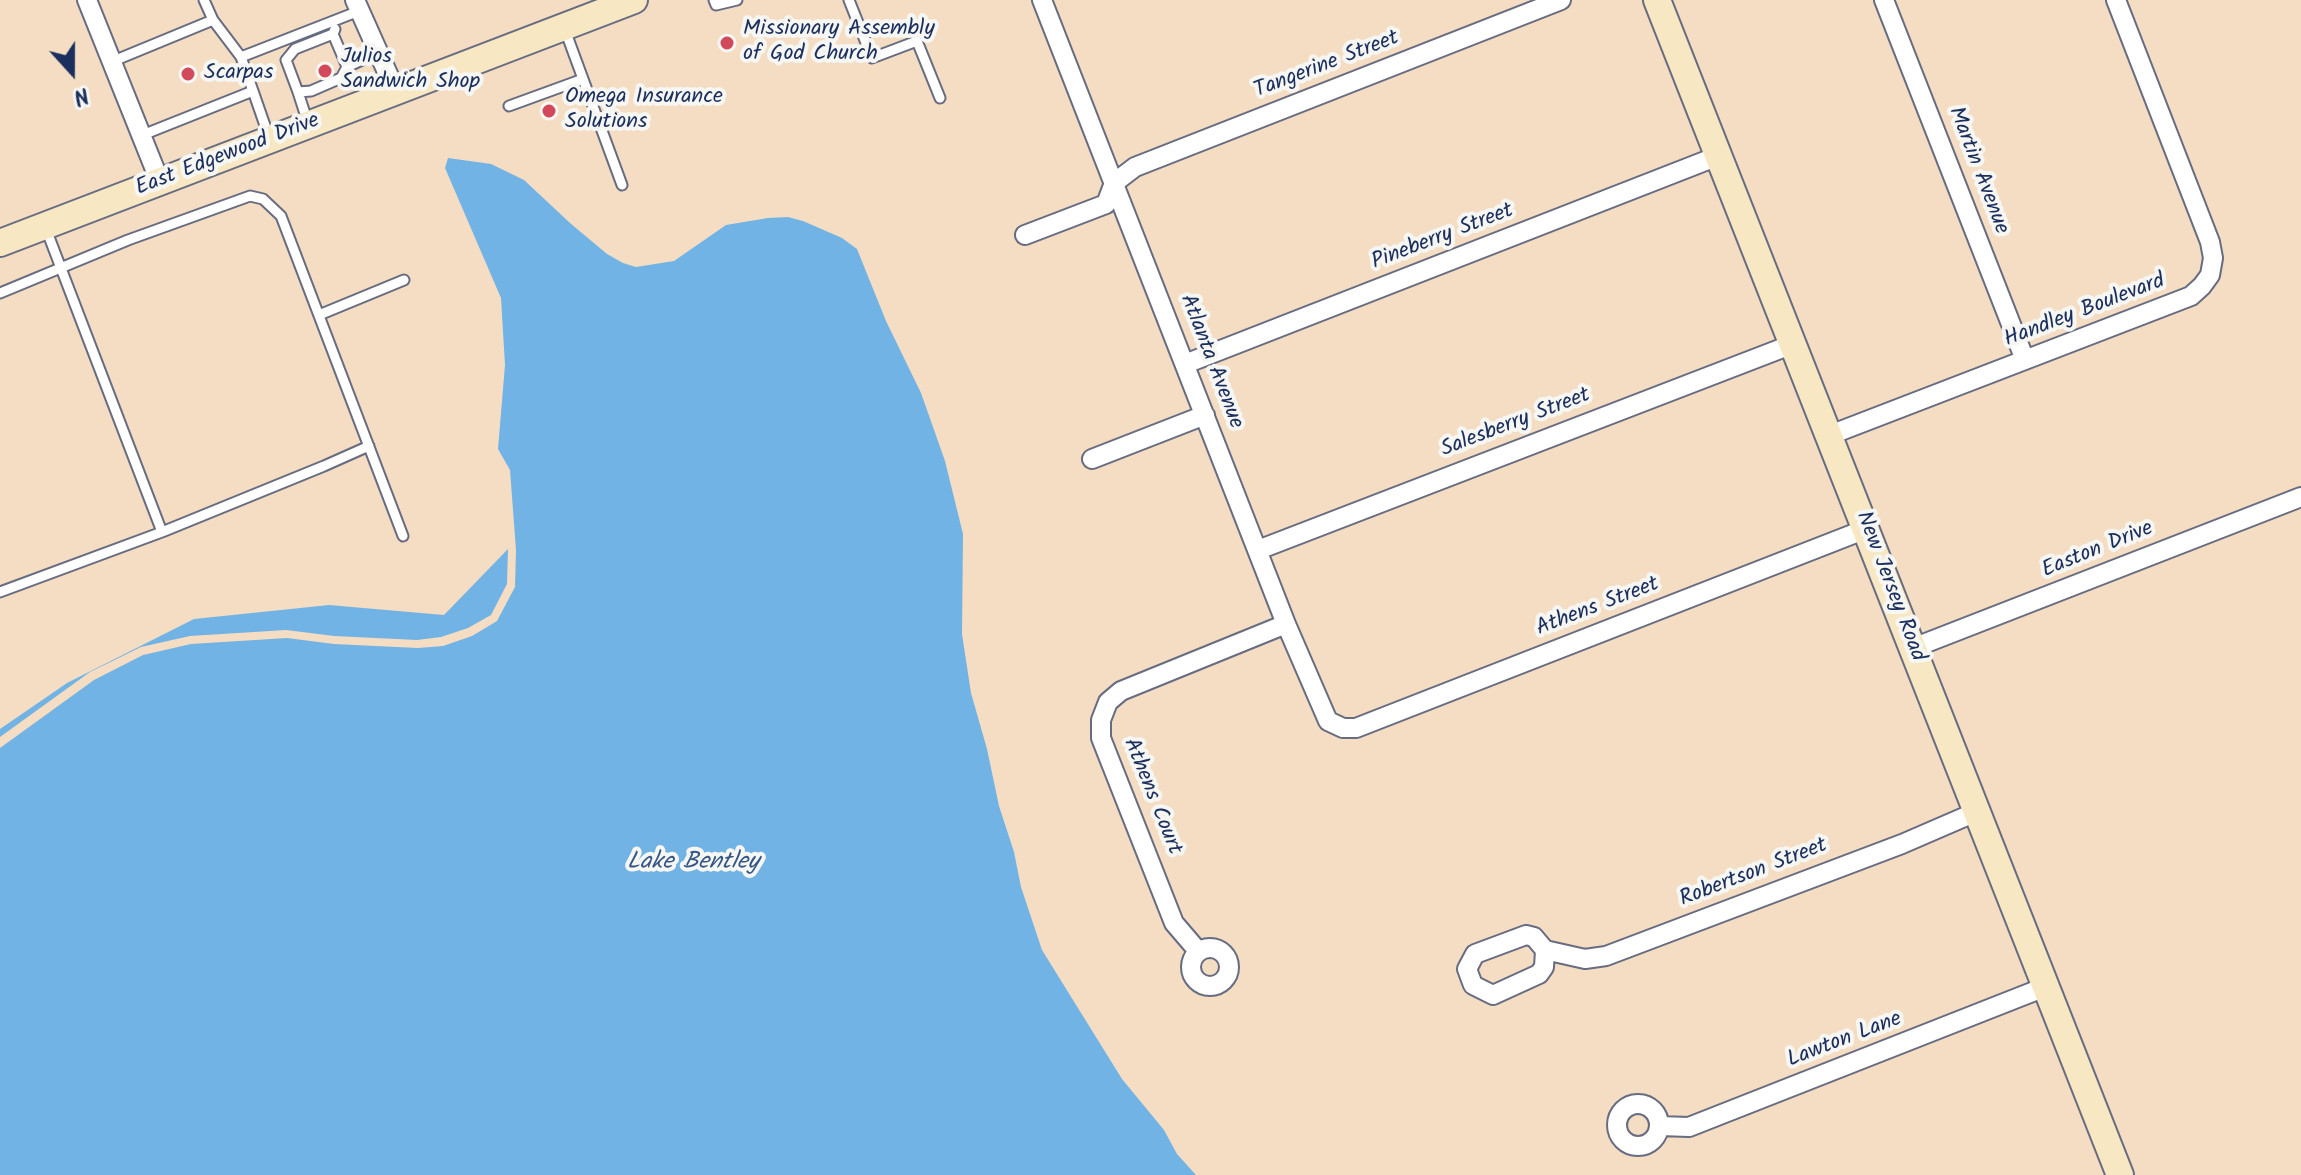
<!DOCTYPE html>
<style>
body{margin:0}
#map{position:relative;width:2301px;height:1175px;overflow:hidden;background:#f4ddc3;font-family:Kalam,sans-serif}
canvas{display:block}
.north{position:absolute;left:32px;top:32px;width:80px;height:80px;-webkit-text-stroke:6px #f6f6f2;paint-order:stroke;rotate:159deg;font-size:22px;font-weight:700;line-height:32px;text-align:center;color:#1b2f5e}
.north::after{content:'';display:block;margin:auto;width:28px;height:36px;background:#1b2f5e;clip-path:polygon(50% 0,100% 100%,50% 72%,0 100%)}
</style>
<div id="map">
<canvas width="2301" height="1175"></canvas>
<div class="north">N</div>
</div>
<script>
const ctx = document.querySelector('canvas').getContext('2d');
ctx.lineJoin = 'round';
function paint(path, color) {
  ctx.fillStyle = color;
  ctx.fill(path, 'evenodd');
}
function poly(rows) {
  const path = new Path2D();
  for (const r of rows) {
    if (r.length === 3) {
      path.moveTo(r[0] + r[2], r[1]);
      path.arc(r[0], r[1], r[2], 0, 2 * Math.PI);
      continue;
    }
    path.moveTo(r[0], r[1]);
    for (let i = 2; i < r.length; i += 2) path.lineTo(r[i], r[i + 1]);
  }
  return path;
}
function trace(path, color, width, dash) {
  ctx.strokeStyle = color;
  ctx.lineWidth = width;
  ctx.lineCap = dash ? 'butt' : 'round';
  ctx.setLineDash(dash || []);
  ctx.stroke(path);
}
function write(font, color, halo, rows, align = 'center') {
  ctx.font = font + ' Kalam,sans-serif';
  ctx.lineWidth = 8;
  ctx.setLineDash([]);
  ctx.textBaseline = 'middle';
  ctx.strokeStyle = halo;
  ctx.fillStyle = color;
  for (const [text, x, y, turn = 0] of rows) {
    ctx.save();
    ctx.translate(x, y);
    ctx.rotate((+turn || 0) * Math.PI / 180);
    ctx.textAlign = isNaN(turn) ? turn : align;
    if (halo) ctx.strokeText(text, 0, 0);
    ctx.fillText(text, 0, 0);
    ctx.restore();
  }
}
const water = poly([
 [448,158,491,164,524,180,570,223,607,254,623,263,636,267,674,261,726,225,768,218,788,217,803,221,842,238,857,249,886,321,921,393,945,461,963,534,962,634,971,693,987,749,999,806,1014,852,1021,887,1042,950,1122,1079,1164,1130,1177,1154,1196,1175,0,1175,0,748,94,680,143,655,191,644,287,638,334,644,418,648,443,646,472,636,497,621,515,587,516,550,510,470,498,449,505,365,501,298,445,168],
 [508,549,507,584,491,615,468,628,441,637,417,640,334,636,286,630,190,636,141,647,90,672,0,737,0,729,67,683,194,619,329,605,444,615]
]);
const lane = poly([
 [204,0,213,20],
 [714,0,716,5,737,0],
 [849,0,872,58,917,41,940,98],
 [335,29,333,34,347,67],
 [565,30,622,185],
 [333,34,295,49,286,60,298,92,311,91,341,78,347,67,377,53],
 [111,62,213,20,241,57,359,11],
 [253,91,269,137],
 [298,92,308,123],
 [509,106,583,79],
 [140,136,253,91,241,57],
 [46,229,162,532],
 [0,293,128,240,250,196,263,199,281,216,403,536],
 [319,315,404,280],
 [0,592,162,532,324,466,369,446]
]);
const street = poly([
 [87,0,160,182],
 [355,0,396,92],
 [1042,0,1286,624,1328,721,1343,728,1356,728,1866,529],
 [1884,0,2025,360],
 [1025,235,1106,204,1114,183,1135,167,1561,0],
 [1185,364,1718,156],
 [1830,435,2191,296,2202,286,2210,275,2213,258,2210,242,2116,0],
 [1092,459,1205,415],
 [1258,550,1793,344],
 [1913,648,2301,497],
 [1526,935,1534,937,1545,950,1544,967,1539,974,1493,995,1473,985,1467,969,1475,954,1526,935],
 [1210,967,19],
 [1545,950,1585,959,1606,956,1902,844,1976,812],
 [1198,951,1174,923,1101,738,1101,720,1108,702,1121,691,1286,624],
 [1638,1125,21],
 [1660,1126,1689,1127,2045,987]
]);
const secondary = poly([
 [1657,0,2120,1175],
 [0,243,634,0]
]);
const markers = [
 [727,43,8,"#d1495b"],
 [325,71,8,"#d1495b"],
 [188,74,8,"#d1495b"],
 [549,111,8,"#d1495b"]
];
const poiNames = [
 ["Missionary Assembly",743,30],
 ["of God Church",743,55],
 ["Julios",341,58],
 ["Sandwich Shop",341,83],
 ["Scarpas",204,74],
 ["Omega Insurance",565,98],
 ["Solutions",565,123]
];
const streetNames = [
 ["Tangerine Street",1327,66,-21],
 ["East Edgewood Drive",228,156,-21],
 ["Martin Avenue",1977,171,69],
 ["Pineberry Street",1443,238,-21],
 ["Handley Boulevard",2085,312,-21],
 ["Atlanta Avenue",1210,362,69],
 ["Salesberry Street",1516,424,-21],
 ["Easton Drive",2098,551,-22],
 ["New Jersey Road",1889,587,69],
 ["Athens Street",1598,608,-21],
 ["Athens Court",1151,797,68],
 ["Robertson Street",1754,874,-21],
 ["Lawton Lane",1845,1041,-21]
];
const waterNames = [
 ["Lake Bentley",693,864]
];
paint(water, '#72b3e6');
trace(lane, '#676c81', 13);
trace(street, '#676c81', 22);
trace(secondary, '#676c81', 30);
trace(lane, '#fff', 9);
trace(street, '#fff', 18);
trace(secondary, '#f7e8c3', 26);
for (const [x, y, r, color] of markers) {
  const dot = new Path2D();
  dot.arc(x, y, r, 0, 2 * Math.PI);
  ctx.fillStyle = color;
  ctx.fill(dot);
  trace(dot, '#f6f6f2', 3);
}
write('22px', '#1b2f5e', '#f6f6f2', poiNames, 'left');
write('22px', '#1b2f5e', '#f6f6f2', streetNames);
write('italic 24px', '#355787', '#f6f6f2', waterNames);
</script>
